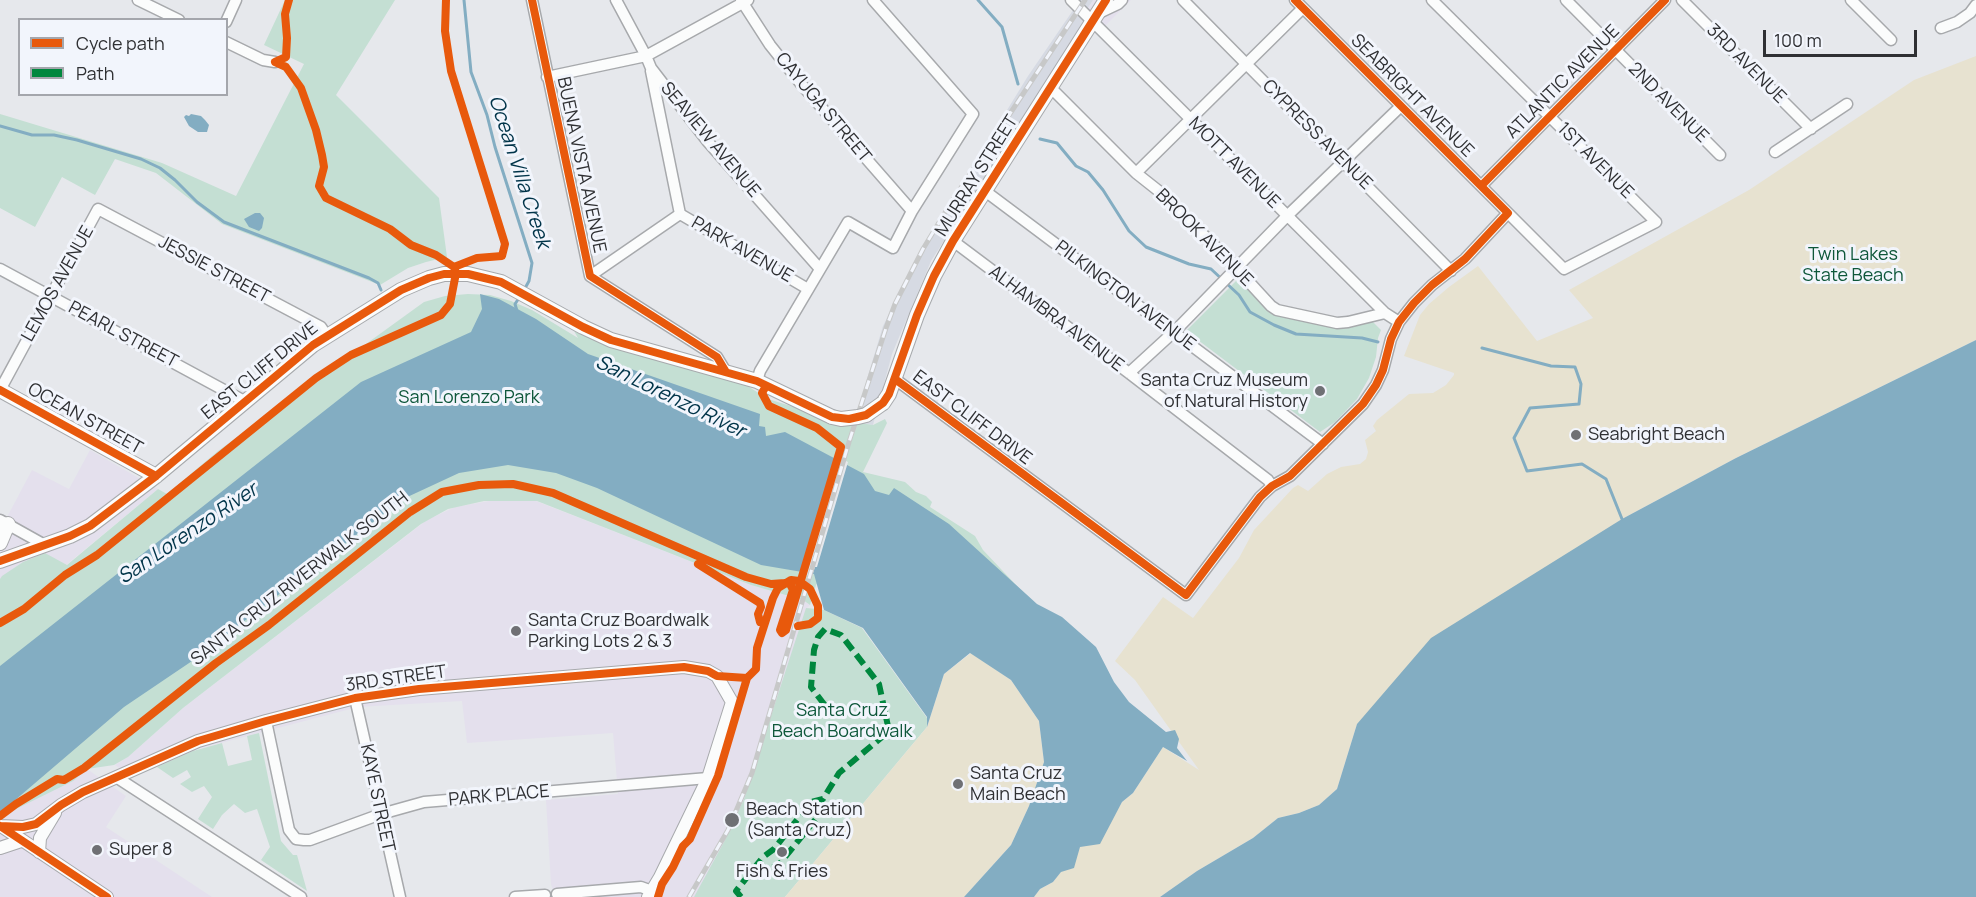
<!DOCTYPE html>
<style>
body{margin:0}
#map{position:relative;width:1976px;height:897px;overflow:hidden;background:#e6e8ec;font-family:Manrope,sans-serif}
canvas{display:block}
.legend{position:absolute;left:18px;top:18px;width:210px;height:78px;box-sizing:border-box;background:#f2f5fc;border:2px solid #a4a6ac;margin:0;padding:8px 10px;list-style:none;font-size:18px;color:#2f3033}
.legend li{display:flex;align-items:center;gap:12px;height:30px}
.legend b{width:30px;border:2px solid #a4a6ac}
.scale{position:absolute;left:1763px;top:30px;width:154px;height:27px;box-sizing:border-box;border:3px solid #2f3033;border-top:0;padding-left:8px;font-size:18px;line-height:21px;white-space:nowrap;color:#2f3033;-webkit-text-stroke:4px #f2f5fc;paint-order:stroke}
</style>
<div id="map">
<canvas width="1976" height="897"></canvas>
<ul class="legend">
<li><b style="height:8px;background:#e8590c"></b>Cycle path</li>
<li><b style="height:8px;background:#00873e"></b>Path</li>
</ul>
<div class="scale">100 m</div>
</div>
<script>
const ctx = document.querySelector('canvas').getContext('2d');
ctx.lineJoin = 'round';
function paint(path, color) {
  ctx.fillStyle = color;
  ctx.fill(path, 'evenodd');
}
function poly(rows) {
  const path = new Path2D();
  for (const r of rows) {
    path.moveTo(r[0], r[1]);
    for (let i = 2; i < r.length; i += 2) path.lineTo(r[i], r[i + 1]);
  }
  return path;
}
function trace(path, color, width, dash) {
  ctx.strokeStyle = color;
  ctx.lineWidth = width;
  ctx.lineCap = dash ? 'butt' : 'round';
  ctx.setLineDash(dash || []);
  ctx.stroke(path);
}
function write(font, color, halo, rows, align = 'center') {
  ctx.font = font + ' Manrope,sans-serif';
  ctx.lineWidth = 6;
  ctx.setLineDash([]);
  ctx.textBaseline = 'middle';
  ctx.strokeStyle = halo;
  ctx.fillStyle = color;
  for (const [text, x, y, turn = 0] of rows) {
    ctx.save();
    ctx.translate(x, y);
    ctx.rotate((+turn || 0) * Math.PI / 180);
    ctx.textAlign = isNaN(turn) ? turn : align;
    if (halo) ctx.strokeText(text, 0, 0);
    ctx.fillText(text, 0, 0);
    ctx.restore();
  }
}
const commercial = poly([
 [1093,0,1131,0,1104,27,1086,11],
 [90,450,158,489,66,565,23,562,0,579,0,516,6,519,32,470,69,489],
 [495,500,536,501,751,585,803,600,810,605,807,608,824,610,785,897,555,897,551,884,546,800,618,794,613,733,467,743,462,701,358,707,198,749,133,777,115,765,128,757,183,708,427,520,455,507],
 [87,769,126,796,106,827,212,897,0,897,0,821,12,811]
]);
const built = poly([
 [1080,0,1093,0,1086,11,1082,25,931,261,892,354,873,425,854,422,883,326,921,250,1028,76]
]);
const green = poly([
 [285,0,395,0,336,95,439,198,447,257,426,262,408,268,380,285,222,224,156,173,115,159,95,195,62,177,35,227,0,208,0,114,162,163,236,196,304,64,264,45],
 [1239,278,1284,316,1349,328,1372,321,1381,330,1378,338,1376,357,1369,378,1357,399,1335,422,1320,432,1186,331],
 [468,294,490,295,511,301,532,310,578,338,574,331,585,336,746,385,768,399,830,418,873,425,885,419,887,423,863,472,905,482,916,492,926,496,932,502,930,507,975,536,983,550,1017,586,1108,671,1100,677,848,537,816,585,810,605,803,600,751,585,537,501,484,501,448,509,421,524,183,708,128,757,114,765,87,769,73,781,12,811,0,821,0,579,2,576,23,562,45,553,67,565,158,489,167,494,218,451,424,302,445,296],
 [806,608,824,610,862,628,927,718,927,727,785,897,694,897,724,842,744,799],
 [259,733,281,841,293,855,297,855,307,891,261,860,270,847,257,809,245,813,234,804,222,815,213,829,198,819,212,797,204,786,192,792,180,784,191,777,187,770,173,778,157,767,193,751,222,743,228,766,252,760,247,736]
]);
const sand = poly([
 [1976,56,1976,340,1736,458,1622,519,1357,724,1337,789,1319,805,1299,813,1278,818,1253,838,1197,871,1160,897,1034,897,1040,889,1053,882,1080,847,1112,818,1122,802,1133,793,1163,747,1199,770,1135,680,1115,661,1163,597,1193,618,1239,558,1254,530,1293,488,1298,485,1308,491,1327,474,1341,467,1360,464,1366,459,1368,452,1365,440,1376,431,1373,426,1377,420,1409,394,1433,393,1446,385,1454,375,1454,373,1404,356,1420,315,1429,304,1449,287,1478,266,1537,341,1593,318,1569,290,1749,190,1914,80],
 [971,653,1011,680,1039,721,1044,762,1029,806,1011,845,964,897,785,897,927,727,944,674]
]);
const water = poly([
 [191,114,201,116,205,120,209,125,207,132,198,132,189,126,184,117,186,115,189,116],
 [255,213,260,213,264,218,262,228,259,231,249,227,244,219],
 [480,294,499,299,536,319,588,354,760,414,759,426,765,427,766,436,785,432,864,474,875,491,889,495,894,488,949,524,1037,604,1062,617,1096,647,1114,682,1129,702,1166,732,1175,730,1179,739,1177,748,1187,761,1163,747,1133,793,1122,802,1100,844,1080,847,1074,868,1061,872,1053,882,1040,889,1034,897,964,897,1011,845,1029,806,1044,762,1039,721,1011,680,970,653,944,674,927,727,927,717,863,628,824,610,814,574,761,565,597,488,556,473,508,465,459,473,403,499,195,659,124,707,0,813,0,666,361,382,471,332,482,309],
 [1976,340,1976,897,1160,897,1197,871,1253,838,1278,818,1299,813,1319,805,1337,789,1357,724,1431,638,1622,519,1736,458]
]);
const pier = poly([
 [836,456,848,462,817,567,815,567,812,576,800,575]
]);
const stream = poly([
 [464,0,471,72,487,115,495,147,532,263,529,281,524,290],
 [978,0,1002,27,1018,84],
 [0,126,32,135,54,135,77,140,141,159,160,168,175,180,197,202,224,222,369,278,378,283,381,290],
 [1040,139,1057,143,1076,166,1088,172,1103,190,1129,231,1146,247,1189,264,1211,269,1239,295,1250,312,1274,325,1296,334,1362,338,1378,342],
 [517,311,515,304,519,298],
 [1482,348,1551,366,1575,367,1581,384,1579,404,1530,408,1514,438,1527,471,1582,464,1606,479,1622,519]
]);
const minor = poly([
 [138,0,179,20],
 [532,0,590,276,717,357,726,372],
 [616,0,646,56,651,68,708,142,820,269],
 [741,0,770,45,801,84,912,211],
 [1071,0,1385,313,1399,322],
 [1183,0,1451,271],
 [1295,0,1564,269,1656,222,1432,0],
 [1566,0,1720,155],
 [1682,0,1811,129],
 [1851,0,1891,40],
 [1099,13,1118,4,1122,0],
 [226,22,236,0],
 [1941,28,1957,22,1970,13,1976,5],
 [226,42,263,60,275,62],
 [651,71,680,214,808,289],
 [547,77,646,56,748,0],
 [1051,88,1136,173,1160,192,1226,257,1271,306,1277,310,1337,323,1348,322,1385,313],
 [1775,152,1847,104],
 [1136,173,1303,8],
 [1481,186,1665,0],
 [985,191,1323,444],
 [953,241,1129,373,1268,480,1272,486],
 [0,269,246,402],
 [590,276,680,214],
 [1129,373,1177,329,1287,216,1401,106],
 [895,379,1186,595,1260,497,1272,486,1290,476,1363,404,1376,385,1383,370,1391,339,1399,322,1414,303,1432,285,1465,259,1508,213],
 [757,381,760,371,848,222,893,248,912,211,973,114,873,0],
 [0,390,98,209,321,327,327,336],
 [0,520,43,544],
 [355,698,400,897],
 [266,721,289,830,296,839,304,840,310,840,381,814,424,802,708,778],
 [116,777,301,897],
 [557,894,641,887,652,891],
 [515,897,545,895]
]);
const tertiary = poly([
 [0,826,23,827,36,824,61,805,83,792,198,741,266,721,355,698,419,689,684,667,708,671,717,676,732,702,708,778,660,877,648,897],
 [1,826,107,897],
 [0,848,21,841],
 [39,852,40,838,55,813]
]);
const secondary = poly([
 [0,390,156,476],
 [883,403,889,394,917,315,934,276,953,241,1106,0],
 [0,543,8,524],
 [0,561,70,536,90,526,156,476,313,345,401,290,429,278,444,274,468,274,501,282,583,327,611,340,757,381,832,417]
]);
const rail = poly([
 [689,897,728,830,752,773,849,442,886,328,895,304,923,249,949,206,1085,0]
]);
const secondaryBridge = poly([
 [832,417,841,419,858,417,866,415,883,403]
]);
const quiet = poly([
 [754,868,777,867,824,809,823,799],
 [741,897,736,891,763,857,774,849,811,802,823,799,839,773,889,731,879,684,841,635,825,629,818,637,814,650,811,687,827,708]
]);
const cycleway = poly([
 [289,0,285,14,287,38,286,57,275,62,286,67,301,88,316,130,322,155,324,167,319,186,326,198,390,229,411,245,436,255,454,267],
 [446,0,445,31,451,71,505,244,502,256,477,258,454,267],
 [532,0,590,276,717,357,726,372],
 [1481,186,1665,0],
 [895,379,1186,595,1260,497,1272,486,1290,476,1363,404,1376,385,1383,370,1391,339,1399,322,1414,303,1432,285,1465,259,1508,213,1295,0],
 [766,386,762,393,769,406,817,428,841,447,786,630,782,633,780,630,793,590,790,584,785,583],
 [0,390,156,476],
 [0,561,70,536,90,526,156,476,313,345,401,290,429,278,444,274,468,274,501,282,583,327,611,340,757,381,832,417,849,419,866,415,883,403,889,394,917,315,934,276,953,241,1106,0],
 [698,564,760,603,761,607,758,614,760,622],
 [0,623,24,609,65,575,97,555,316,378,351,355,441,315,450,304,456,273,454,267],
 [0,816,16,804,57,779,64,780,84,768,216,663,269,625,410,512,442,492,479,485,513,484,553,493,746,577,771,584,785,583],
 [0,826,23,827,36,824,61,805,83,792,198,741,266,721,355,698,419,689,684,667,708,671,717,676,747,678,756,669,757,648,773,598,778,588,791,580,799,581,810,589,818,606,818,618,810,624,798,626],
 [0,826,107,897],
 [658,897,662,884,673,867,683,846,690,839,718,776,747,678]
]);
const markers = [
 [1320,391,6,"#6f7074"],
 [1576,435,6,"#6f7074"],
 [516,631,6,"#6f7074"],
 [958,784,6,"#6f7074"],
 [732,820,8,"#6f7074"],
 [97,850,6,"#6f7074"],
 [782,852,6,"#6f7074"]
];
const streetNames = [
 ["3RD AVENUE",1746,64,45],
 ["ATLANTIC AVENUE",1563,82,-45],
 ["SEABRIGHT AVENUE",1412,96,45],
 ["2ND AVENUE",1668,103,45],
 ["CAYUGA STREET",823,108,50],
 ["CYPRESS AVENUE",1317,135,45],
 ["SEAVIEW AVENUE",710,140,50],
 ["1ST AVENUE",1595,161,45],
 ["MOTT AVENUE",1234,163,45],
 ["BUENA VISTA AVENUE",581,165,78],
 ["MURRAY STREET",977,176,-58],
 ["BROOK AVENUE",1204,238,45],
 ["PARK AVENUE",742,250,30],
 ["JESSIE STREET",214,270,28],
 ["LEMOS AVENUE",58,284,-61],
 ["PILKINGTON AVENUE",1125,296,37],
 ["ALHAMBRA AVENUE",1056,319,37],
 ["PEARL STREET",123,335,28],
 ["EAST CLIFF DRIVE",260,371,-39],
 ["EAST CLIFF DRIVE",972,418,37],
 ["OCEAN STREET",85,419,29],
 ["SANTA CRUZ RIVERWALK SOUTH",300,579,-38],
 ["3RD STREET",396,679,-8],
 ["PARK PLACE",499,796,-5],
 ["KAYE STREET",377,798,78]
];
const parkNames = [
 ["Twin Lakes",1853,255],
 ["State Beach",1853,276],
 ["San Lorenzo Park",469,398],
 ["Santa Cruz",842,711],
 ["Beach Boardwalk",842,732]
];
const poiNames = [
 ["Santa Cruz Museum",1308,381,"right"],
 ["of Natural History",1308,402,"right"],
 ["Seabright Beach",1588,435],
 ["Santa Cruz Boardwalk",528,621],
 ["Parking Lots 2 & 3",528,642],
 ["Santa Cruz",970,774],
 ["Main Beach",970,795],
 ["Beach Station",746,810],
 ["(Santa Cruz)",746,831],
 ["Super 8",109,850],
 ["Fish & Fries",782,872,"center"]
];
const waterNames = [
 ["Ocean Villa Creek",519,172,72],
 ["San Lorenzo River",670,397,26],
 ["San Lorenzo River",188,534,-34]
];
paint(commercial, '#e4e0ed');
paint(built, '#d6dae3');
paint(green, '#c4dfd3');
paint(sand, '#e7e2d0');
paint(water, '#83adc2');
paint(pier, '#e6e8ec');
trace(stream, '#83adc2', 3);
trace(minor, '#a7a9ac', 13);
trace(tertiary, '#a7a9ac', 14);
trace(secondary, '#a7a9ac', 16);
trace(minor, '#fbfcfc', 10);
trace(tertiary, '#fbfcfc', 12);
trace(secondary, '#fbfcfc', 14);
trace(rail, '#c7c8c8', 5);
trace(rail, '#f2f5fc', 3, [9]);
trace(secondaryBridge, '#a7a9ac', 16, []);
trace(secondaryBridge, '#fbfcfc', 14);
trace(quiet, '#00873e', 6, [12, 6]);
trace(cycleway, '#e8590c', 8);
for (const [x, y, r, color] of markers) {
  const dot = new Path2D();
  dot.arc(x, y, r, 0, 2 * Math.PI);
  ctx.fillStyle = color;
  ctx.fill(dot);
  trace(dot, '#f2f5fc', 2);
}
write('18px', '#2f3033', '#f2f5fc', streetNames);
write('18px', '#0e573a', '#f2f5fc', parkNames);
write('18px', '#2f3033', '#f2f5fc', poiNames, 'left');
write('italic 20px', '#003449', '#f2f5fc', waterNames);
</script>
